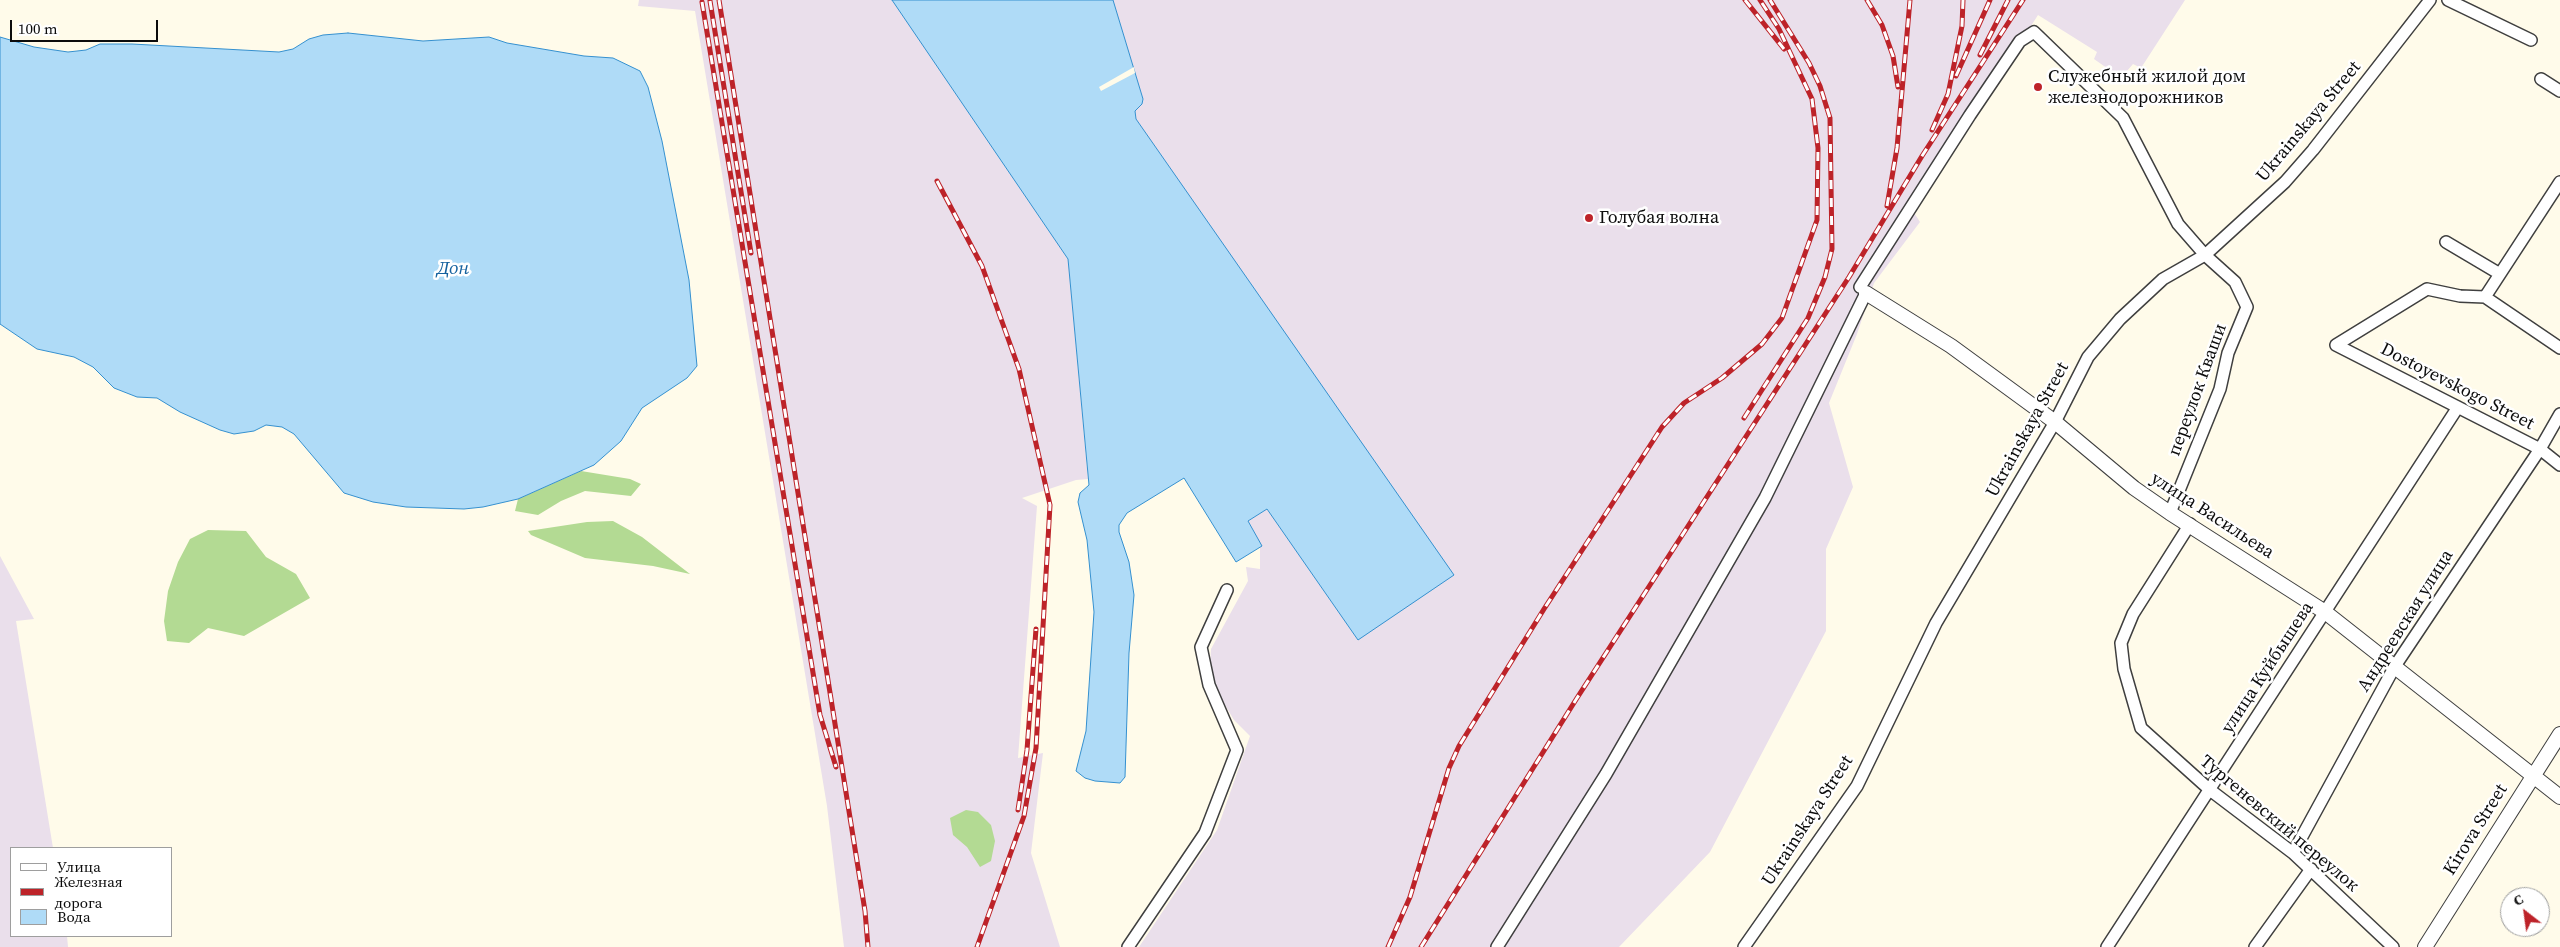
<!DOCTYPE html>
<meta charset="utf-8">
<style>
body{margin:0}
#map{position:relative;width:2560px;height:947px;overflow:hidden;background:#fffbea;font-family:"Source Serif 4",serif}
canvas{display:block}
.legend{position:absolute;left:10px;top:847px;width:162px;height:90px;box-sizing:border-box;background:#fff;border:1px solid #9e9e9e;margin:0;padding:6px 9px;list-style:none;font-size:15px;color:#0c0c0c}
.legend li{display:flex;align-items:center;gap:10px;height:25px}
.legend b{width:25px;border:1px solid #9e9e9e}
.north{position:absolute;left:2500px;top:887px;width:50px;height:50px;box-sizing:border-box;background:#fff;border:1px solid #9e9e9e;border-radius:50%;rotate:330deg;font-size:14px;font-weight:700;line-height:20px;text-align:center;color:#0c0c0c}
.north::after{content:'';display:block;margin:auto;width:18px;height:22px;background:#bd2329;clip-path:polygon(50% 0,100% 100%,50% 72%,0 100%)}
.scale{position:absolute;left:10px;top:20px;width:148px;height:22px;box-sizing:border-box;border:2px solid #0c0c0c;border-top:0;padding-left:6px;font-size:15px;line-height:18px;white-space:nowrap;color:#0c0c0c;-webkit-text-stroke:4px #fff;paint-order:stroke}
</style>
<div id="map">
<canvas width="2560" height="947"></canvas>
<ul class="legend">
<li><b style="height:6px;background:#fff"></b>Улица</li>
<li><b style="height:6px;background:#bd2329"></b>Железная дорога</li>
<li><b style="height:14px;background:#afdbf7"></b>Вода</li>
</ul>
<div class="north">С</div>
<div class="scale">100 m</div>
</div>
<script>
const ctx = document.querySelector('canvas').getContext('2d');
ctx.lineJoin = 'round';
function paint(path, color) {
  ctx.fillStyle = color;
  ctx.fill(path, 'evenodd');
}
function poly(rows) {
  const path = new Path2D();
  for (const r of rows) {
    path.moveTo(r[0], r[1]);
    for (let i = 2; i < r.length; i += 2) path.lineTo(r[i], r[i + 1]);
  }
  return path;
}
function trace(path, color, width, dash) {
  ctx.strokeStyle = color;
  ctx.lineWidth = width;
  ctx.lineCap = dash ? 'butt' : 'round';
  ctx.setLineDash(dash || []);
  ctx.stroke(path);
}
function write(font, color, halo, rows, align = 'center') {
  ctx.font = font + ' "Source Serif 4",serif';
  ctx.lineWidth = 5;
  ctx.setLineDash([]);
  ctx.textBaseline = 'middle';
  ctx.strokeStyle = halo;
  ctx.fillStyle = color;
  for (const [text, x, y, turn = 0] of rows) {
    ctx.save();
    ctx.translate(x, y);
    ctx.rotate((+turn || 0) * Math.PI / 180);
    ctx.textAlign = isNaN(turn) ? turn : align;
    if (halo) ctx.strokeText(text, 0, 0);
    ctx.fillText(text, 0, 0);
    ctx.restore();
  }
}
const industrial = poly([
 [639,0,892,0,1068,259,1088,479,1076,480,1022,498,1037,506,1018,758,1043,753,1031,853,1060,947,844,947,827,806,695,11,638,6],
 [1113,0,2185,0,2141,68,2133,64,2121,78,2094,59,2097,52,2038,15,1913,211,1920,222,1874,283,1857,334,1829,403,1853,487,1826,549,1826,631,1710,852,1619,947,1139,947,1217,830,1250,736,1234,720,1219,695,1210,668,1211,649,1248,581,1246,567,1260,569,1260,545,1248,521,1267,509,1358,640,1250,285,1136,119,1135,111,1142,104,1143,99],
 [0,556,34,619,16,621,53,848,11,848,11,936,67,936,68,947,0,947]
]);
const forest = poly([
 [581,471,630,479,641,484,631,496,585,491,561,501,538,515,515,511,518,499],
 [613,521,642,537,690,574,653,566,585,558,531,535,528,531,587,522],
 [208,530,246,531,266,557,296,574,310,598,244,636,208,628,189,643,167,641,164,621,168,591,178,562,190,539],
 [966,810,978,812,991,825,995,841,991,861,980,867,967,847,953,835,950,818]
]);
const water = poly([
 [892,0,1113,0,1143,99,1142,104,1135,111,1136,119,1454,575,1358,640,1267,509,1248,521,1262,546,1236,562,1184,478,1127,513,1119,525,1119,532,1129,562,1134,595,1129,653,1125,777,1120,783,1095,781,1085,778,1076,771,1086,731,1094,612,1087,540,1078,502,1080,493,1089,485,1068,259,892,0],
 [348,33,423,41,489,37,507,43,584,56,613,58,640,71,648,87,662,141,689,280,697,366,687,378,642,408,621,441,594,465,518,499,483,507,464,509,406,507,373,502,344,493,294,434,282,427,266,425,254,431,234,434,220,430,180,412,157,398,137,397,114,388,93,367,74,357,37,349,0,324,0,37,34,47,68,52,86,50,100,44,132,44,279,52,293,49,309,39,323,35,348,33]
]);
const pier = poly([
 [1134,67,1135,73,1101,91,1099,87]
]);
const minor = poly([
 [2448,0,2531,40],
 [2541,79,2560,91],
 [2560,182,2485,297,2460,296,2427,289,2336,345,2540,449,2560,465],
 [2446,242,2500,274],
 [1860,287,1970,115,2020,41,2034,32,2123,118,2178,224,2205,255,2235,282,2247,307,2228,353,2220,389,2170,513],
 [2485,297,2560,348],
 [2190,524,2133,614,2121,643,2124,669,2141,728,2210,790,2293,853,2393,947],
 [2293,853,2395,666,2540,449,2560,414],
 [1128,947,1205,833,1237,750,1209,685,1201,647,1227,590],
 [1497,947,1606,774,1765,498,1866,293],
 [1744,947,1857,786,1936,623,2055,422,2088,357,2120,319,2163,279,2205,255,2285,182,2313,150,2430,0],
 [2107,947,2458,407],
 [2255,947,2311,869]
]);
const tertiary = poly([
 [1866,293,1951,346,2055,422,2134,488,2170,513,2325,612,2560,797],
 [2425,947,2560,734]
]);
const rail = poly([
 [719,0,865,911,868,947],
 [1745,0,1784,49],
 [1867,0,1882,25,1893,56,1898,87],
 [710,1,751,253],
 [702,2,820,715,836,767],
 [1980,55,2008,0],
 [1956,76,1990,0],
 [1932,130,1948,94,1962,26,1963,0],
 [937,181,982,266,1019,369,1050,505,1036,748,1024,816,977,947],
 [1887,206,1897,148,1910,0],
 [1744,418,1808,318,1825,277,1832,249,1830,118,1820,86,1809,63,1770,0],
 [1018,810,1027,750,1036,629],
 [1388,947,1410,897,1449,768,1459,746,1544,609,1662,427,1684,403,1722,378,1762,344,1782,318,1817,220,1818,148,1812,99,1779,29,1760,0],
 [1421,947,1577,698,1849,277,1922,156,2023,0]
]);
const markers = [
 [2038,87,5,"#bd2329"],
 [1589,218,5,"#bd2329"]
];
const poiNames = [
 ["Служебный жилой дом",2048,77],
 ["железнодорожников",2048,98],
 ["Голубая волна",1599,218]
];
const streetNames = [
 ["Ukrainskaya Street",2309,122,-50],
 ["Dostoyevskogo Street",2457,387,27],
 ["переулок Кваши",2198,390,-70],
 ["Ukrainskaya Street",2028,430,-61],
 ["улица Васильева",2212,516,33],
 ["Андреевская улица",2406,621,-58],
 ["улица Куйбышева",2268,668,-57],
 ["Ukrainskaya Street",1808,821,-57],
 ["Тургеневский переулок",2279,824,40],
 ["Kirova Street",2476,830,-58]
];
const waterNames = [
 ["Дон",453,269]
];
paint(industrial, '#eadfeb');
paint(forest, '#b3da93');
paint(water, '#afdbf7');
trace(water, '#3590cf', 1);
paint(pier, '#fffbea');
trace(minor, '#3f3f3f', 14);
trace(tertiary, '#3f3f3f', 16);
trace(minor, '#fff', 11);
trace(tertiary, '#fff', 14);
trace(rail, '#bd2329', 5);
trace(rail, '#fff', 3, [9]);
for (const [x, y, r, color] of markers) {
  const dot = new Path2D();
  dot.arc(x, y, r, 0, 2 * Math.PI);
  ctx.fillStyle = color;
  ctx.fill(dot);
  trace(dot, '#fff', 2);
}
write('18px', '#0c0c0c', '#fff', poiNames, 'left');
write('18px', '#0c0c0c', '#fff', streetNames);
write('italic 19px', '#14619e', '#fff', waterNames);
</script>
